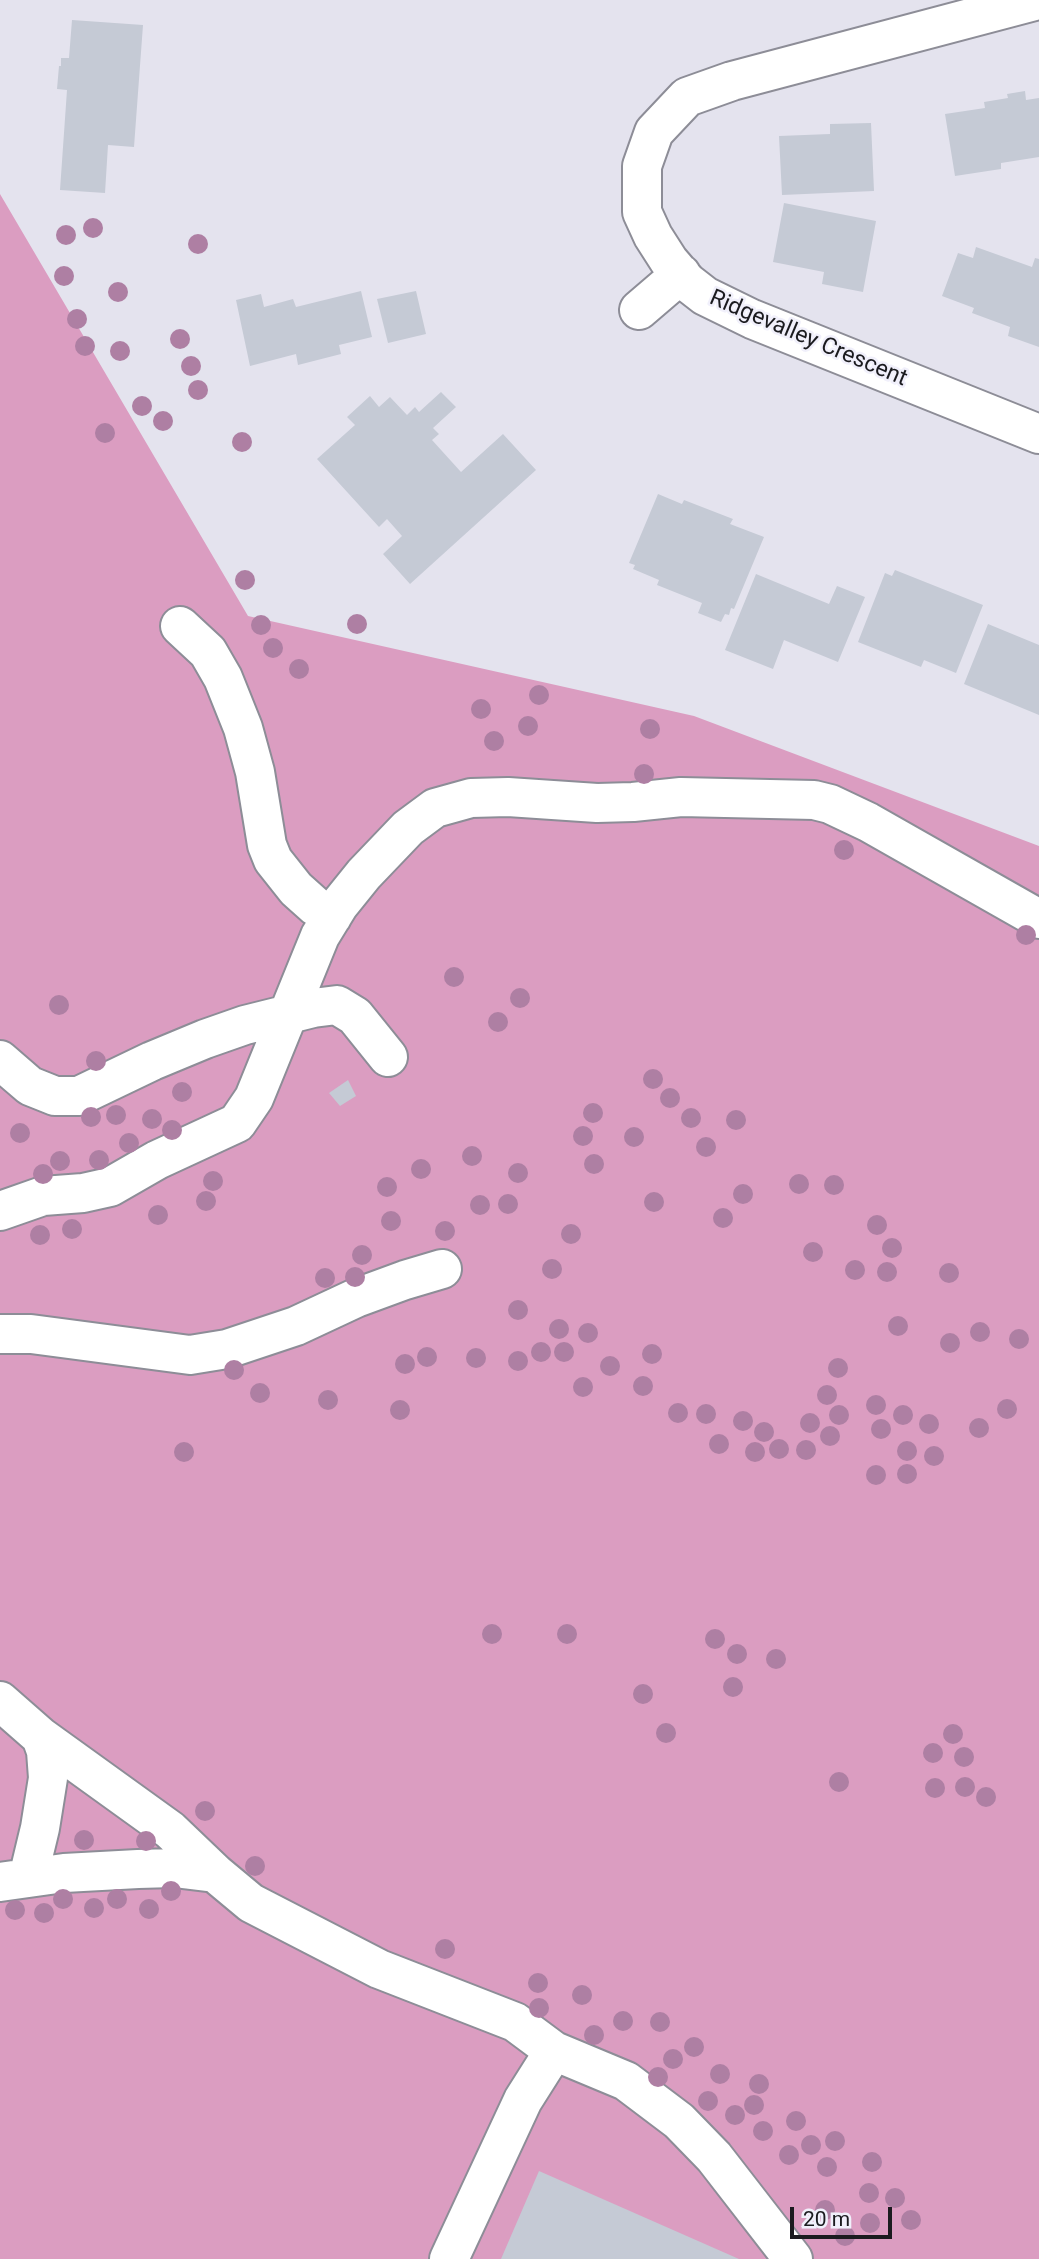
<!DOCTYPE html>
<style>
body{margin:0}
#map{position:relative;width:1039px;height:2259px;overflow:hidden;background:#e4e3ee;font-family:Roboto,sans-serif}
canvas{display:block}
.scale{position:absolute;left:790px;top:2207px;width:102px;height:32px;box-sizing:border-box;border:4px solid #1b1b1f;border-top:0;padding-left:9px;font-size:21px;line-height:24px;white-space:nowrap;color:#1b1b1f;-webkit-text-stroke:5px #f1f0fb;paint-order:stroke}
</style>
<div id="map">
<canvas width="1039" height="2259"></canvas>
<div class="scale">20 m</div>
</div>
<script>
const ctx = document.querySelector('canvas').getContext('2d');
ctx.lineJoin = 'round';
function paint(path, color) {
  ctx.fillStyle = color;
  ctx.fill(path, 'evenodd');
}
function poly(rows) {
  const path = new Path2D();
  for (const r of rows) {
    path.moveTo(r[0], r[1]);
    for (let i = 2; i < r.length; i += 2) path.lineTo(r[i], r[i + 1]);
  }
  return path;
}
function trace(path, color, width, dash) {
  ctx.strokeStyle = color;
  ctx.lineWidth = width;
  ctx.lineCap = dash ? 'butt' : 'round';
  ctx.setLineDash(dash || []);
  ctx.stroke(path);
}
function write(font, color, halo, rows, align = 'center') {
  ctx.font = font + ' Roboto,sans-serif';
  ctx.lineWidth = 5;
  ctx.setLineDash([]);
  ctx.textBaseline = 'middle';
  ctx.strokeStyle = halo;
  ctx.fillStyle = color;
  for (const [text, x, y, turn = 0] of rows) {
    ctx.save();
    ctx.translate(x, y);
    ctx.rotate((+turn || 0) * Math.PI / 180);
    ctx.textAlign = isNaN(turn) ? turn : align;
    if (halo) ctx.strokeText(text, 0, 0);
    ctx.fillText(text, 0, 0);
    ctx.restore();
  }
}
const green = poly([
 [0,194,248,616,694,716,1039,846,1039,2259,0,2259]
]);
const building = poly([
 [72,20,143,25,134,147,108,145,105,193,60,190,67,90,57,89,59,66,61,66,61,58,69,58],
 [1025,91,1026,100,1039,98,1039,157,1001,163,1001,169,955,176,945,114,985,108,984,102,1008,98,1007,94],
 [871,123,874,191,782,195,779,136,830,134,830,124],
 [784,203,876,221,863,292,822,284,824,272,773,262],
 [976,247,1032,267,1035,258,1039,259,1039,347,1008,336,1010,327,972,313,974,308,942,296,958,253,973,258],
 [361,291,372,337,339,345,341,354,298,365,296,354,250,366,236,300,261,294,264,307,293,299,296,307],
 [416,291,426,334,388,343,377,299],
 [441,392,456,407,433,428,439,434,432,440,461,472,503,434,536,470,410,584,383,554,402,536,387,519,379,527,317,459,355,425,347,417,370,396,379,407,390,397,407,415,415,407,419,412],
 [658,494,682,504,684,500,733,519,730,524,764,537,734,609,731,608,729,615,725,614,721,622,698,613,702,603,657,585,659,580,633,569,635,565,629,563],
 [895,570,983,605,956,673,924,660,921,667,858,642,885,573,892,576],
 [756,574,829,604,837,586,865,597,838,662,784,640,773,669,725,650],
 [988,624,1039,645,1039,715,964,684],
 [348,1080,356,1096,340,1106,329,1093],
 [539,2171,739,2259,501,2259]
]);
const minor = poly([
 [1038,0,732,81,687,97,654,132,642,166,642,212,653,236,669,261,687,282,705,296,752,319,1039,434],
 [639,310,681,274],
 [180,626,208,652,223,678,243,728,255,772,267,845,273,860,296,889,315,906,332,917],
 [0,1060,30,1086,55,1096,79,1096,152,1061,205,1039,245,1025,313,1008,337,1005,355,1016,388,1057],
 [0,1211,43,1196,83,1193,110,1187,157,1160,237,1123,254,1098,320,936,339,905,364,874,408,828,435,808,471,798,508,797,597,803,633,802,681,797,814,800,830,804,868,822,1039,919],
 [0,1334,31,1334,190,1355,227,1349,296,1326,356,1298,405,1280,442,1269],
 [0,1701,41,1737,170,1830,215,1873,251,1903,379,1969,515,2022,554,2051,626,2081,679,2121,714,2157,793,2259],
 [28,1878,40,1828,48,1778,46,1751,41,1737],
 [0,1882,64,1873,138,1869,174,1868,215,1873],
 [449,2259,523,2100,554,2051]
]);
const trees = [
 [93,228],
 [66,235],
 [198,244],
 [64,276],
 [118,292],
 [77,319],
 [180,339],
 [85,346],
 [120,351],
 [191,366],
 [198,390],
 [142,406],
 [163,421],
 [105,433],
 [242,442],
 [245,580],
 [357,624],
 [261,625],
 [273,648],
 [299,669],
 [539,695],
 [481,709],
 [528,726],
 [650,729],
 [494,741],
 [644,774],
 [844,850],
 [1026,935],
 [454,977],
 [520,998],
 [59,1005],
 [498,1022],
 [96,1061],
 [653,1079],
 [182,1092],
 [670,1098],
 [593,1113],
 [116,1115],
 [91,1117],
 [691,1118],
 [152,1119],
 [736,1120],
 [172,1130],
 [20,1133],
 [583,1136],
 [634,1137],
 [129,1143],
 [706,1147],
 [472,1156],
 [99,1160],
 [60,1161],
 [594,1164],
 [421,1169],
 [518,1173],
 [43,1174],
 [213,1181],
 [799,1184],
 [834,1185],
 [387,1187],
 [743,1194],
 [206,1201],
 [654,1202],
 [508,1204],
 [480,1205],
 [158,1215],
 [723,1218],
 [391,1221],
 [877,1225],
 [72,1229],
 [445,1231],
 [571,1234],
 [40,1235],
 [892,1248],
 [813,1252],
 [362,1255],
 [552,1269],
 [855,1270],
 [887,1272],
 [949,1273],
 [355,1277],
 [325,1278],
 [518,1310],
 [898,1326],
 [559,1329],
 [980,1332],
 [588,1333],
 [1019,1339],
 [950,1343],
 [541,1352],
 [564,1352],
 [652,1354],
 [427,1357],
 [476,1358],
 [518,1361],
 [405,1364],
 [610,1366],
 [838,1368],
 [234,1370],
 [643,1386],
 [583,1387],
 [260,1393],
 [827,1395],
 [328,1400],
 [876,1405],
 [1007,1409],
 [400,1410],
 [678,1413],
 [706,1414],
 [839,1415],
 [903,1415],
 [743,1421],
 [810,1423],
 [929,1424],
 [979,1428],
 [881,1429],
 [764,1432],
 [830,1436],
 [719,1444],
 [779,1449],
 [806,1450],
 [907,1451],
 [184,1452],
 [755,1452],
 [934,1456],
 [907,1474],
 [876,1475],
 [492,1634],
 [567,1634],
 [715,1639],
 [737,1654],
 [776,1659],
 [733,1687],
 [643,1694],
 [666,1733],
 [953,1734],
 [933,1753],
 [964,1757],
 [839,1782],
 [965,1787],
 [935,1788],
 [986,1797],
 [205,1811],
 [84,1840],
 [146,1841],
 [255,1866],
 [171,1891],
 [63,1899],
 [117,1899],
 [94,1908],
 [149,1909],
 [15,1910],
 [44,1913],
 [445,1949],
 [538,1983],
 [582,1995],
 [539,2008],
 [623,2021],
 [660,2022],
 [594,2035],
 [694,2047],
 [673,2059],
 [720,2074],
 [658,2077],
 [759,2084],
 [708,2101],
 [754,2105],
 [735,2115],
 [796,2121],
 [763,2131],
 [835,2141],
 [811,2145],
 [789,2155],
 [872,2162],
 [827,2167],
 [869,2193],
 [895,2198],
 [825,2210],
 [911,2220],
 [870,2223],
 [845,2236]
];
const streetNames = [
 ["Ridgevalley Crescent",808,339,23]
];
paint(green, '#db9dc1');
paint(building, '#c5cad5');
trace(minor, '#8d8d97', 42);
trace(minor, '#fff', 38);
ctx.fillStyle = '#ae7fa3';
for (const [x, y] of trees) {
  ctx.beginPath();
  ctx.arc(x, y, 10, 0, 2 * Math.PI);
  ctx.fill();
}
write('23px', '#1b1b1f', '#f1f0fb', streetNames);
</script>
